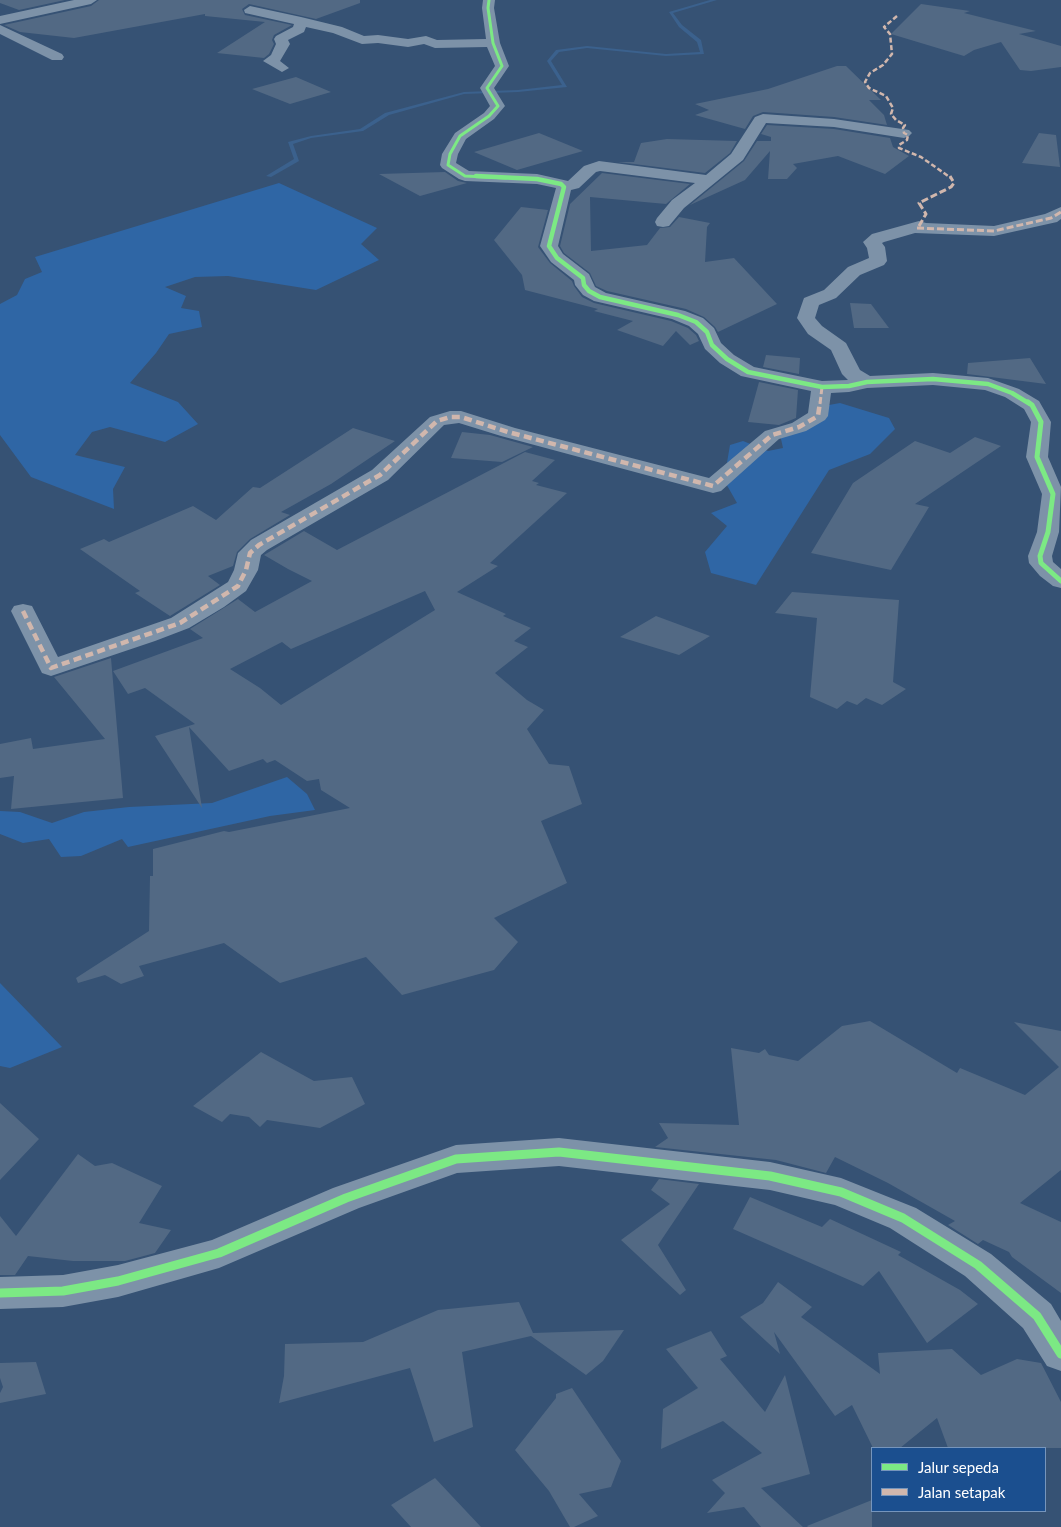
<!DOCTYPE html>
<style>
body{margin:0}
#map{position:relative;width:1061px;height:1527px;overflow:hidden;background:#365274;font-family:Lato,sans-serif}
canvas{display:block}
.legend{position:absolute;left:871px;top:1447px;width:175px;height:65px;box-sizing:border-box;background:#1b4f8f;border:1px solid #7695bc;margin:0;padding:6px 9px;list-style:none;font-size:15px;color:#fff}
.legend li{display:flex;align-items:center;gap:10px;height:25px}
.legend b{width:25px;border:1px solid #7695bc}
</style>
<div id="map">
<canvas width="1061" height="1527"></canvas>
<ul class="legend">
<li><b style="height:6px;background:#7ce984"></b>Jalur sepeda</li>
<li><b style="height:6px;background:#d1b7ad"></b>Jalan setapak</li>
</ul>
</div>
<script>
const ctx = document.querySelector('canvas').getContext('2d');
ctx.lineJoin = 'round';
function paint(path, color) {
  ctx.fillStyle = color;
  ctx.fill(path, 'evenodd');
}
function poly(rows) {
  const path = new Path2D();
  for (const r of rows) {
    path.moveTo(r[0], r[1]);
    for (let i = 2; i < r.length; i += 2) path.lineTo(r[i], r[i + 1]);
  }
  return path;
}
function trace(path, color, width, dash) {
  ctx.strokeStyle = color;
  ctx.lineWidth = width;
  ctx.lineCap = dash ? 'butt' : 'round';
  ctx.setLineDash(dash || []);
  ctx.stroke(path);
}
const green = poly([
 [279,183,377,228,361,244,379,260,316,290,228,276,195,277,165,287,186,296,181,308,199,311,202,327,169,334,156,353,130,383,178,402,198,424,165,442,110,427,92,432,75,455,125,467,113,489,114,509,31,477,0,435,0,304,17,295,25,279,42,272,35,257],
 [840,403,889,418,895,429,870,454,829,470,756,585,711,573,705,552,727,526,711,513,737,503,724,480,730,445,743,441,768,451,783,448,779,430,829,405],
 [287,777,307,794,315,810,270,816,128,847,122,839,81,856,61,857,49,839,23,843,0,834,0,811,20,812,52,823,84,812,129,807,212,803],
 [0,983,62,1047,10,1068,0,1066]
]);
const stream = poly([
 [710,0,717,0,673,13,682,25,701,40,704,54,666,56,587,48,559,52,551,61,567,87,518,92,464,94,389,115,363,131,311,138,293,144,299,161,271,177,266,176,294,159,288,142,311,136,360,129,385,113,464,92,518,90,562,85,547,61,556,50,587,46,666,54,700,52,697,42,679,27,669,12,710,0]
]);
const building = poly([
 [0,0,65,0,19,10,0,3],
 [99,0,360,0,360,3,316,19,249,4,242,9,245,15,292,25,274,35,272,40,274,44,269,54,264,58,217,53,265,22,205,16,205,14,74,38,20,32,4,25,91,6],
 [921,4,970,11,964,13,1036,31,1019,34,1061,46,1061,67,1031,71,1020,70,1001,42,974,50,964,56,891,34],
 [837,66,846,66,881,100,869,100,884,115,887,125,834,117,763,112,753,116,745,129,695,115,709,110,695,104,768,89],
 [296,77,331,92,290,104,252,89],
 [767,125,834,129,890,138,893,147,909,156,885,174,838,156,793,164,797,168,787,179,768,179,770,151,745,180,690,205,744,161,757,141,771,141,771,137,761,134],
 [539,133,583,151,517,170,474,152],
 [1039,133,1056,135,1060,167,1022,163],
 [667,139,737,141,730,153,705,173,618,162,634,162,641,143],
 [445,172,458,181,467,183,420,196,379,174],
 [602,173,690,184,666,204,590,197,591,251,647,245,660,228,670,227,679,217,710,223,707,227,705,262,734,258,777,304,718,332,715,327,704,317,686,309,607,291,596,286,590,273,564,253,560,246,570,204],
 [521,207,548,210,538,247,550,263,572,281,574,286,582,297,594,303,671,321,688,328,696,335,699,341,690,345,676,331,663,346,617,330,633,321,594,311,598,309,525,290,522,275,494,240],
 [850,303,871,304,889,328,854,328],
 [766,355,800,358,799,374,763,367],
 [1030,358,1046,384,967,374,968,363],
 [759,382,798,390,796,418,779,425,748,422],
 [353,428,395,441,331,484,281,512,290,515,250,539,237,552,233,566,208,576,220,585,170,616,135,593,140,591,80,549,104,539,109,542,193,506,216,520,253,487,260,488],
 [462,432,490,435,533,447,502,462,451,458],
 [975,437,1001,446,915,504,929,507,891,570,811,553,853,483,915,441,950,453],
 [525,452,555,460,532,481,539,483,536,485,567,493,490,563,498,566,457,592,506,614,503,616,531,628,514,641,528,647,495,673,527,700,544,710,527,729,549,764,569,766,582,804,541,821,567,883,494,918,518,942,494,970,402,995,366,957,280,983,224,943,139,966,144,976,121,984,105,975,78,983,76,978,149,931,150,876,153,876,153,849,224,831,229,832,350,808,321,790,319,779,307,781,275,760,267,763,263,759,229,771,189,727,202,808,155,736,195,724,145,688,128,694,113,671,203,638,190,629,238,599,255,612,312,581,288,569,264,555,304,531,337,550],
 [425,591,435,610,281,705,260,688,230,669,282,642,291,649],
 [792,592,899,600,893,682,906,689,882,705,866,698,857,705,847,701,837,709,810,697,817,618,775,613],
 [656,616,710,636,679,655,620,637],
 [111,658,123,798,11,809,14,776,0,778,0,744,31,738,33,749,105,739,54,677],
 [870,1021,957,1073,960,1068,1025,1095,1059,1067,1014,1022,1061,1031,1061,1170,1020,1203,1061,1222,1061,1293,1012,1257,1009,1252,983,1240,978,1244,948,1225,955,1221,888,1183,835,1157,826,1173,776,1160,655,1147,668,1138,659,1123,739,1125,731,1048,759,1053,765,1049,769,1055,798,1061,842,1026],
 [261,1052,314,1081,352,1077,365,1104,320,1128,267,1120,260,1127,249,1117,230,1114,222,1122,193,1106],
 [0,1103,39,1139,0,1180],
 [78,1154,95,1166,112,1163,162,1186,139,1223,171,1230,155,1253,125,1261,73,1261,28,1256,15,1275,0,1275,0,1216,16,1236],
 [659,1179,699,1184,658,1245,686,1290,680,1295,621,1240,670,1204,651,1190],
 [750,1197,822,1227,830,1219,901,1252,898,1255,960,1290,978,1304,927,1343,879,1271,863,1286,733,1229],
 [778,1282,812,1307,801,1317,880,1374,878,1353,952,1349,981,1375,1017,1359,1041,1363,1061,1402,1061,1448,948,1448,937,1418,900,1448,873,1448,852,1405,835,1416,774,1332,780,1354,740,1317,763,1303],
 [519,1302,533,1333,624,1330,603,1361,586,1375,531,1336,462,1352,473,1427,434,1442,410,1368,279,1403,284,1376,285,1344,363,1342,438,1310],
 [711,1331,727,1356,720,1359,765,1412,785,1375,810,1474,761,1488,803,1527,761,1527,744,1507,707,1513,725,1493,712,1480,762,1453,723,1421,661,1449,663,1409,698,1388,666,1349],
 [36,1362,46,1394,0,1403,0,1393,3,1387,0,1378,0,1363],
 [572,1388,621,1461,611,1487,579,1494,598,1516,574,1527,570,1527,549,1491,515,1450,556,1398,556,1394],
 [435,1478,481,1527,411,1527,391,1505],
 [872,1500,872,1527,808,1527,807,1526]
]);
const minor = poly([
 [74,0,97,0,91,4,0,24,0,16,74,0],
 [483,0,495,0,494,8,500,43,509,66,494,88,505,106,494,119,466,139,458,154,456,163,469,171,537,174,568,181,584,166,599,161,706,175,731,154,755,117,763,114,834,119,909,130,912,133,909,136,904,138,834,127,766,123,743,160,684,208,669,226,663,227,657,226,655,222,657,218,672,200,695,183,600,171,596,172,579,188,571,190,558,246,563,254,589,274,595,287,606,293,685,311,703,318,714,328,721,343,734,355,754,367,822,381,848,380,842,374,831,350,808,334,797,318,804,298,824,290,848,267,869,258,867,248,863,242,872,234,919,221,926,223,994,226,1045,214,1061,207,1061,219,1057,222,994,236,915,233,884,242,882,243,885,247,887,261,884,265,860,275,836,298,819,305,815,318,822,326,846,343,860,370,870,376,933,373,988,378,1019,389,1039,401,1051,422,1048,457,1061,487,1059,532,1052,556,1053,562,1061,569,1061,588,1053,586,1040,576,1029,563,1028,556,1037,532,1042,494,1026,457,1031,422,1024,409,1005,397,985,390,933,385,867,388,849,392,831,393,828,416,825,420,806,431,779,439,721,491,713,493,501,436,459,423,444,425,388,480,267,550,261,555,258,570,246,591,224,607,189,628,155,641,60,673,51,676,42,673,11,611,14,606,23,604,32,606,58,657,171,618,228,582,234,570,238,553,251,540,372,470,430,417,450,411,461,411,515,428,709,478,765,431,792,423,808,413,811,391,741,376,720,363,705,349,698,334,689,326,672,319,594,301,583,295,575,285,574,280,551,262,540,246,556,188,537,184,465,181,459,179,442,168,440,165,442,154,455,133,484,113,490,106,480,88,495,66,487,47,435,48,424,44,408,47,378,43,362,44,333,33,306,27,304,32,288,40,290,44,280,61,289,68,282,72,263,61,271,55,276,44,274,39,276,36,293,27,294,24,245,13,244,10,250,6,301,17,342,27,364,36,378,35,408,39,426,36,437,40,486,39,482,8,483,0],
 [0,25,62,54,64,57,62,60,52,60,0,34,0,25],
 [559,1138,770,1162,841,1178,916,1208,991,1254,1051,1304,1061,1321,1061,1371,1047,1366,1023,1328,965,1276,890,1228,835,1205,770,1190,559,1166,457,1173,359,1208,219,1268,118,1297,63,1307,0,1309,0,1277,63,1275,118,1265,212,1240,333,1188,456,1145,559,1138]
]);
const quietFar2 = poly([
 [897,16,884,27,890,34,892,54,883,65,870,73,865,82,869,88,886,96,893,108,891,114,896,120,905,125,903,128,904,133,908,135,907,140,899,145,899,148,921,157,951,178]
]);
const quietFar1 = poly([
 [919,226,926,214,919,203,951,187,954,183,950,176],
 [917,228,994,231,1051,218,1061,212],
 [820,404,822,387]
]);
const quiet = poly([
 [23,611,51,668,180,623,238,586,246,570,250,553,259,545,380,475,437,421,450,417,461,417,508,432,713,486,772,435,799,427,818,416,820,402]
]);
const cyclewayFar3 = poly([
 [489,0,488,8,493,43,502,66,487,88,498,106,489,116,460,136,450,154,448,165,465,176,506,178]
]);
const cyclewayFar2 = poly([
 [476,176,537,179,561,184,564,187,549,246,557,258,583,278,584,285,589,291,600,297,678,315,696,322,707,332,712,345,727,359,748,372,822,387,849,386,867,382,933,379,988,384,1012,393,1030,404]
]);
const cyclewayFar1 = poly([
 [1028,402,1032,405,1041,422,1037,457,1053,494,1048,532,1040,556,1041,563,1061,581]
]);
const cycleway = poly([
 [0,1293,63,1291,118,1281,219,1253,346,1198,456,1159,559,1152,770,1176,841,1192,903,1218,978,1265,1037,1316,1061,1354]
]);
paint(green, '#2f66a5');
paint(stream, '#3b618d');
paint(building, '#526984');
paint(minor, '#7d92a8');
trace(quietFar2, '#d1b7ad', 2.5, [5, 2.5]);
trace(quietFar1, '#d1b7ad', 3, [7, 3]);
trace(quiet, '#d1b7ad', 4.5, [8, 4.5]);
trace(cyclewayFar3, '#7ce984', 3);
trace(cyclewayFar2, '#7ce984', 4.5);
trace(cyclewayFar1, '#7ce984', 5);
trace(cycleway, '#7ce984', 9);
</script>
